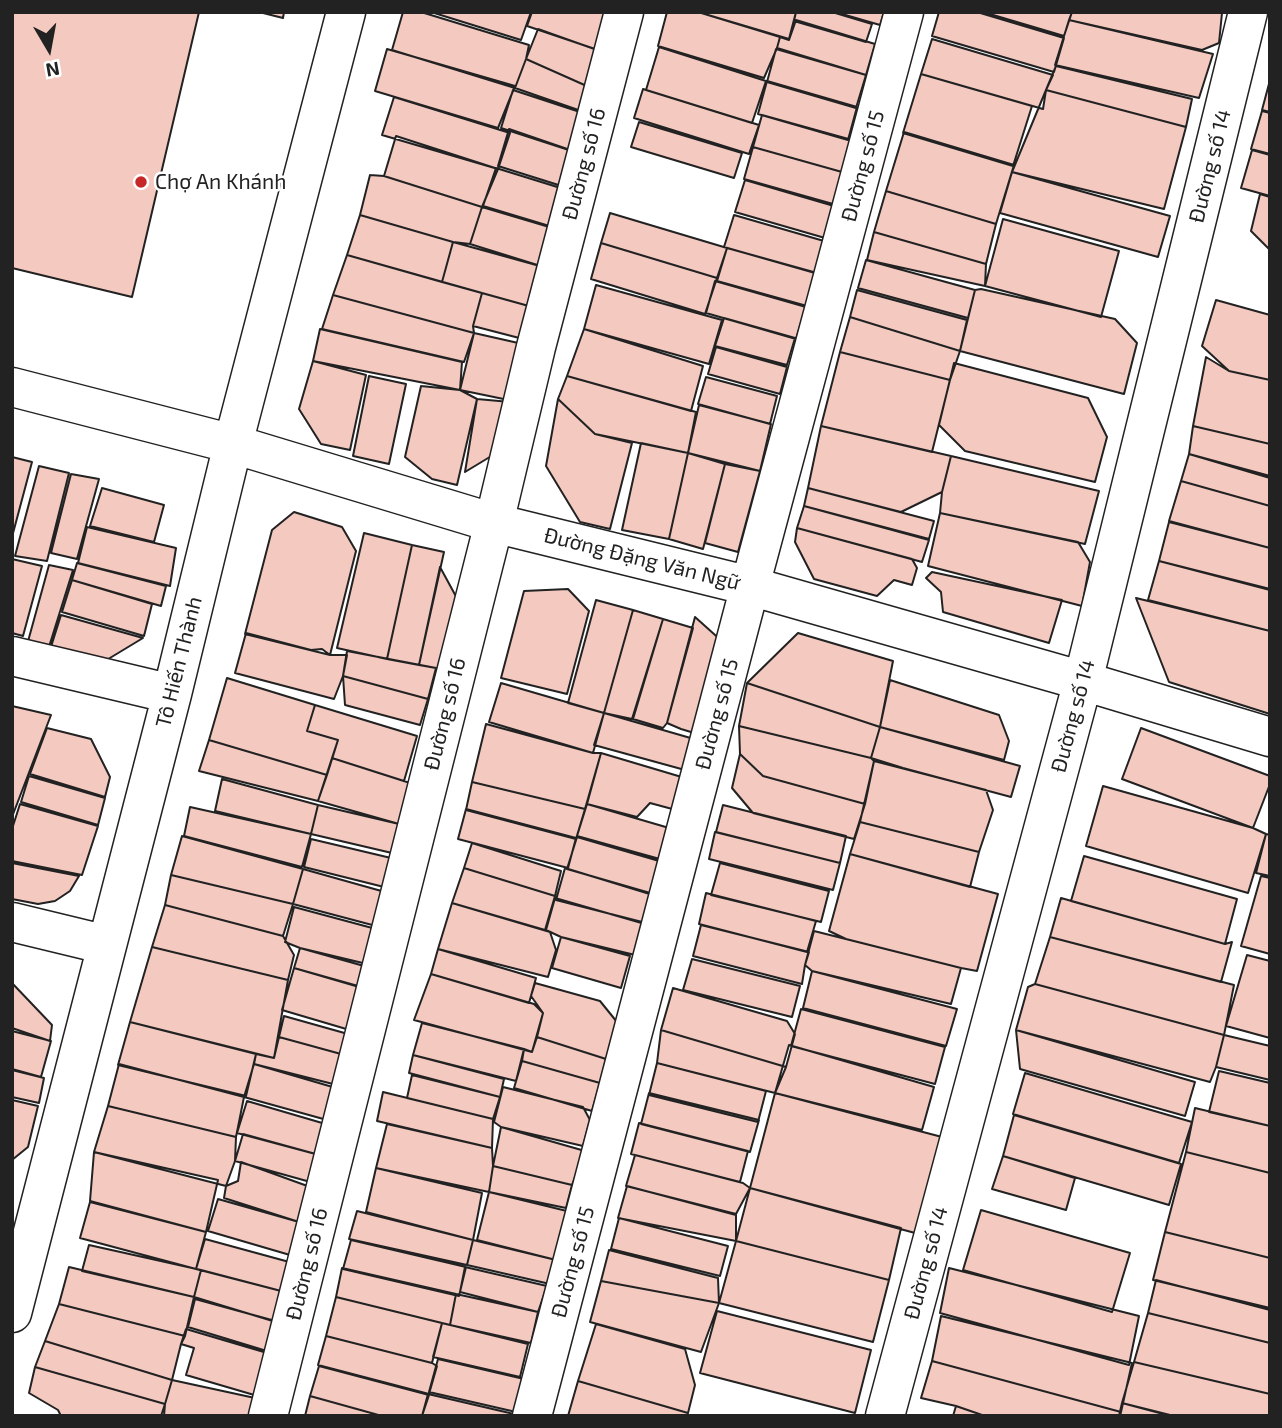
<!DOCTYPE html>
<meta charset="utf-8">
<style>
body{margin:0}
#map{position:relative;width:1282px;height:1428px;overflow:hidden;background:#fff;font-family:"Exo 2",sans-serif}
canvas{display:block}
.frame{position:absolute;inset:0;border:14px solid #222;pointer-events:none}
.north{position:absolute;left:14px;top:14px;width:70px;height:70px;-webkit-text-stroke:5px #fff;paint-order:stroke;rotate:170deg;font-size:19px;font-weight:700;line-height:28px;text-align:center;color:#222}
.north::after{content:'';display:block;margin:auto;width:24px;height:32px;background:#222;clip-path:polygon(50% 0,100% 100%,50% 72%,0 100%)}
</style>
<div id="map">
<canvas width="1282" height="1428"></canvas>
<div class="frame"></div>
<div class="north">N</div>
</div>
<script>
const ctx = document.querySelector('canvas').getContext('2d');
ctx.lineJoin = 'round';
function paint(path, color) {
  ctx.fillStyle = color;
  ctx.fill(path, 'evenodd');
}
function poly(rows) {
  const path = new Path2D();
  for (const r of rows) {
    path.moveTo(r[0], r[1]);
    for (let i = 2; i < r.length; i += 2) path.lineTo(r[i], r[i + 1]);
  }
  return path;
}
function trace(path, color, width, dash) {
  ctx.strokeStyle = color;
  ctx.lineWidth = width;
  ctx.lineCap = dash ? 'butt' : 'round';
  ctx.setLineDash(dash || []);
  ctx.stroke(path);
}
function write(font, color, halo, rows, align = 'center') {
  ctx.font = font + ' "Exo 2",sans-serif';
  ctx.lineWidth = 5;
  ctx.setLineDash([]);
  ctx.textBaseline = 'middle';
  ctx.strokeStyle = halo;
  ctx.fillStyle = color;
  for (const [text, x, y, turn = 0] of rows) {
    ctx.save();
    ctx.translate(x, y);
    ctx.rotate((+turn || 0) * Math.PI / 180);
    ctx.textAlign = isNaN(turn) ? turn : align;
    if (halo) ctx.strokeText(text, 0, 0);
    ctx.fillText(text, 0, 0);
    ctx.restore();
  }
}
const building = poly([
 [12,12,199,12,132,297,12,268,12,12],
 [259,12,284,12,283,18,259,12],
 [403,12,421,12,529,45,526,59,515,88,392,50,403,12],
 [431,12,531,12,521,40,431,12],
 [532,12,611,12,598,50,527,26,532,12],
 [667,12,698,12,780,37,777,48,764,78,658,46,667,12],
 [698,12,796,12,789,39,698,12],
 [796,12,832,12,872,24,866,42,794,21,796,12],
 [835,12,884,12,880,25,835,12],
 [939,12,977,12,1064,38,1054,72,932,36,939,12],
 [983,12,1072,12,1064,36,983,12],
 [1072,12,1221,12,1222,13,1219,43,1202,50,1069,20,1072,12],
 [796,20,875,44,866,75,777,48,780,37,789,40,796,20],
 [1069,20,1213,54,1199,98,1055,65,1069,20],
 [538,29,600,51,589,87,526,59,538,29],
 [932,39,1053,75,1046,90,1043,109,921,74,932,39],
 [659,47,766,81,752,123,646,90,659,47],
 [387,49,515,86,498,128,375,91,387,49],
 [776,49,866,75,856,108,767,82,776,49],
 [526,59,589,87,584,112,515,88,526,59],
 [1056,66,1192,99,1186,127,1046,90,1056,66],
 [921,74,1032,106,1013,166,903,133,921,74],
 [1270,80,1270,112,1262,110,1270,80],
 [767,81,857,107,848,140,758,114,767,81],
 [643,89,759,125,749,154,634,118,643,89],
 [513,90,583,113,575,152,501,128,513,90],
 [1046,90,1186,127,1164,209,1012,172,1046,90],
 [394,97,510,133,498,169,382,135,394,97],
 [1262,111,1270,113,1270,154,1251,149,1262,111],
 [762,115,852,140,842,172,753,147,762,115],
 [639,122,742,153,734,178,631,147,639,122],
 [509,129,576,152,568,188,498,166,509,129],
 [904,132,1014,165,996,224,886,191,904,132],
 [396,136,498,169,482,207,384,176,396,136],
 [753,147,842,172,833,204,744,179,753,147],
 [1252,150,1270,155,1270,196,1241,188,1252,150],
 [496,168,567,190,556,228,483,206,496,168],
 [1012,172,1170,216,1158,257,1000,213,1012,172],
 [370,175,384,176,482,207,470,244,453,242,360,215,370,175],
 [745,180,834,206,825,238,735,212,745,180],
 [886,191,996,224,986,264,874,232,886,191],
 [1260,194,1270,197,1270,250,1251,231,1260,194],
 [482,207,556,229,547,268,470,244,482,207],
 [610,213,727,248,717,278,601,243,610,213],
 [360,215,453,242,442,282,347,255,360,215],
 [734,215,824,241,815,273,724,247,734,215],
 [1003,219,1119,251,1101,317,985,286,1003,219],
 [874,232,986,264,985,286,867,260,874,232],
 [453,242,547,268,536,308,442,282,453,242],
 [601,243,717,278,705,314,591,279,601,243],
 [727,248,817,273,807,306,717,281,727,248],
 [347,255,482,293,473,326,474,333,333,295,347,255],
 [866,260,975,290,968,318,858,288,866,260],
 [715,281,806,307,796,339,706,313,715,281],
 [596,285,722,320,709,364,584,329,596,285],
 [981,289,1115,319,1137,343,1124,394,960,351,975,290,981,289],
 [857,290,967,320,960,351,850,317,857,290],
 [482,293,536,308,527,340,473,326,482,293],
 [333,295,474,333,464,362,322,329,333,295],
 [1216,300,1270,315,1270,380,1229,371,1202,346,1216,300],
 [850,317,960,351,950,380,840,352,850,317],
 [724,318,795,338,787,365,715,346,724,318],
 [320,329,462,362,460,390,313,361,320,329],
 [584,329,703,366,691,411,567,376,584,329],
 [474,333,536,347,523,403,460,390,474,333],
 [716,347,787,367,780,394,708,374,716,347],
 [840,352,950,380,932,452,821,426,840,352],
 [1206,357,1229,371,1270,380,1270,444,1193,426,1206,357],
 [313,361,366,375,350,450,321,444,299,409,313,361],
 [954,363,1088,398,1107,437,1095,482,965,451,939,425,954,363],
 [369,376,406,384,389,464,353,456,369,376],
 [567,376,696,412,688,453,595,434,558,399,567,376],
 [706,377,777,396,770,424,698,404,706,377],
 [421,386,460,390,477,399,457,485,432,479,405,457,421,386],
 [477,399,510,402,498,452,465,472,477,399],
 [558,399,595,434,632,443,610,529,580,522,546,466,558,399],
 [699,405,771,424,760,471,688,453,699,405],
 [821,426,951,456,942,492,901,512,808,488,821,426],
 [1193,426,1270,444,1270,476,1189,454,1193,426],
 [641,443,688,453,669,539,622,530,641,443],
 [688,453,725,464,703,549,669,539,688,453],
 [1189,454,1270,478,1270,506,1181,481,1189,454],
 [951,456,1099,491,1085,544,940,513,942,492,951,456],
 [12,457,32,462,12,537,12,457],
 [725,464,760,471,738,552,705,543,725,464],
 [39,466,69,473,47,561,15,556,39,466],
 [71,474,99,479,77,559,51,553,71,474],
 [1181,481,1270,506,1270,548,1169,521,1181,481],
 [102,488,164,505,154,542,90,526,102,488],
 [808,488,934,521,929,539,804,506,808,488],
 [804,506,929,540,922,562,797,528,804,506],
 [294,512,342,527,356,551,330,655,245,634,272,530,294,512],
 [940,513,1078,542,1090,562,1082,606,928,566,940,513],
 [1169,522,1270,548,1270,590,1159,561,1169,522],
 [87,527,176,548,170,586,78,563,87,527],
 [797,528,912,559,917,568,912,585,894,580,877,596,814,579,795,542,797,528],
 [364,533,412,545,387,659,337,648,364,533],
 [412,545,444,552,419,665,387,659,412,545],
 [12,559,42,566,23,636,12,633,12,559],
 [1159,561,1270,589,1270,631,1148,600,1159,561],
 [77,563,166,586,161,606,72,580,77,563],
 [49,565,73,570,48,650,27,645,49,565],
 [440,567,465,613,451,673,436,668,419,665,440,567],
 [932,572,1062,600,1049,643,943,612,941,592,926,578,932,572],
 [72,580,152,604,144,636,62,612,72,580],
 [568,589,589,611,567,694,501,678,524,591,568,589],
 [1136,598,1270,631,1270,714,1169,682,1136,598],
 [596,600,633,610,604,713,568,703,596,600],
 [633,610,663,619,632,719,604,713,633,610],
 [61,615,143,638,100,664,50,650,61,615],
 [695,617,724,643,701,735,681,729,667,723,695,617],
 [663,619,693,628,667,723,663,728,633,719,663,619],
 [246,633,311,650,322,649,330,655,347,655,343,676,334,699,235,673,246,633],
 [798,633,893,661,880,727,747,683,798,633],
 [347,651,436,668,428,699,343,676,347,651],
 [343,676,428,699,420,725,345,705,343,676],
 [227,678,315,705,307,731,338,740,327,775,209,740,227,678],
 [890,680,999,715,1009,741,1004,760,880,727,890,680],
 [501,683,604,713,593,753,489,722,501,683],
 [747,683,880,727,871,758,739,726,747,683],
 [315,705,417,736,404,781,332,758,338,740,307,731,315,705],
 [12,706,51,715,12,817,12,706],
 [604,713,694,739,685,770,594,745,604,713],
 [486,724,593,753,601,753,585,809,472,782,486,724],
 [739,726,871,758,874,761,865,804,763,776,740,754,739,726],
 [880,727,1020,766,1011,797,903,768,871,758,880,727],
 [47,728,91,739,110,777,105,797,30,774,47,728],
 [1141,728,1270,776,1270,784,1253,828,1122,779,1141,728],
 [209,740,327,775,318,801,199,771,209,740],
 [601,753,685,778,676,810,650,803,637,817,587,804,601,753],
 [740,754,763,776,865,804,854,839,753,813,732,788,740,754],
 [332,758,410,783,399,824,318,801,332,758],
 [874,761,986,790,993,810,979,852,860,822,874,761],
 [29,776,105,798,98,825,21,802,29,776],
 [222,779,318,805,311,834,215,811,222,779],
 [472,782,585,809,576,839,466,810,472,782],
 [1103,786,1253,828,1266,834,1248,893,1086,846,1103,786],
 [20,804,98,826,82,875,12,861,12,829,20,804],
 [587,804,676,830,667,861,577,836,587,804],
 [318,805,399,824,392,853,311,834,318,805],
 [723,805,846,836,840,863,716,832,723,805],
 [190,807,311,834,302,867,184,836,190,807],
 [466,809,576,838,568,868,458,839,466,809],
 [860,822,979,852,970,887,850,854,860,822],
 [715,832,840,863,833,890,709,859,715,832],
 [1266,834,1270,835,1270,876,1256,873,1266,834],
 [182,836,303,869,293,904,171,875,182,836],
 [577,837,666,863,657,895,567,869,577,837],
 [311,839,391,858,384,887,304,867,311,839],
 [472,843,561,871,555,896,464,868,472,843],
 [850,854,998,894,977,971,961,968,846,939,829,931,850,854],
 [1084,856,1237,899,1225,944,1071,901,1084,856],
 [12,863,79,876,70,891,55,901,38,904,12,899,12,863],
 [720,863,829,891,821,922,711,895,720,863],
 [464,868,555,896,545,930,452,903,464,868],
 [565,868,653,895,646,923,556,900,565,868],
 [303,869,385,892,376,926,293,904,303,869],
 [171,875,293,904,283,936,165,905,171,875],
 [1261,876,1270,878,1270,954,1241,946,1261,876],
 [706,893,816,921,807,952,699,924,706,893],
 [555,898,645,924,635,955,561,937,546,930,555,898],
 [1061,898,1225,944,1232,942,1221,982,1050,937,1061,898],
 [452,903,550,932,556,950,548,977,438,949,452,903],
 [165,905,283,936,294,955,288,980,152,947,165,905],
 [294,907,376,929,367,964,300,948,285,942,294,907],
 [701,925,809,952,805,965,802,984,693,956,701,925],
 [814,931,961,968,951,1004,812,971,805,965,814,931],
 [561,937,630,956,621,988,552,968,561,937],
 [1050,937,1234,985,1224,1035,1035,984,1050,937],
 [152,947,288,980,274,1058,130,1022,152,947],
 [300,948,364,966,358,986,294,968,300,948],
 [438,949,536,978,529,1003,431,974,438,949],
 [1247,955,1270,961,1270,1038,1226,1026,1247,955],
 [692,959,800,986,792,1017,683,990,692,959],
 [294,968,366,989,353,1031,282,1010,294,968],
 [812,971,957,1009,946,1046,803,1008,812,971],
 [431,974,534,1004,543,1013,532,1052,414,1020,431,974],
 [12,983,52,1025,50,1041,12,1028,12,983],
 [535,983,600,1001,617,1022,606,1059,537,1037,543,1013,531,996,535,983],
 [1035,984,1224,1035,1216,1067,1210,1082,1016,1030,1028,987,1035,984],
 [673,988,787,1021,795,1034,786,1067,661,1030,673,988],
 [801,1009,945,1047,935,1084,791,1046,801,1009],
 [284,1016,348,1034,341,1054,279,1037,284,1016],
 [130,1022,256,1054,246,1096,118,1065,130,1022],
 [422,1023,524,1049,516,1081,413,1055,422,1023],
 [661,1030,786,1067,775,1093,657,1063,661,1030],
 [1016,1030,1195,1082,1185,1116,1020,1069,1016,1030],
 [12,1031,51,1041,41,1077,12,1069,12,1031],
 [1224,1035,1270,1046,1270,1080,1216,1067,1224,1035],
 [279,1037,341,1054,333,1084,254,1064,256,1054,274,1058,279,1037],
 [537,1037,606,1059,600,1083,522,1061,524,1049,532,1052,537,1037],
 [789,1045,934,1087,922,1130,775,1093,789,1045],
 [413,1055,504,1079,500,1097,409,1073,413,1055],
 [522,1061,600,1083,592,1111,514,1088,522,1061],
 [657,1063,766,1091,758,1122,649,1095,657,1063],
 [119,1064,244,1097,236,1137,108,1106,119,1064],
 [254,1064,336,1088,327,1120,244,1097,254,1064],
 [12,1070,44,1078,39,1103,12,1097,12,1070],
 [1219,1071,1270,1083,1270,1126,1209,1112,1219,1071],
 [1025,1073,1192,1122,1179,1163,1013,1114,1025,1073],
 [412,1075,500,1097,493,1119,407,1098,412,1075],
 [503,1087,583,1107,590,1120,583,1146,501,1127,494,1122,503,1087],
 [383,1092,493,1119,492,1148,377,1121,383,1092],
 [649,1093,759,1120,750,1152,641,1124,649,1093],
 [775,1093,942,1137,915,1233,750,1188,775,1093],
 [12,1100,38,1106,28,1147,12,1160,12,1100],
 [247,1101,329,1125,323,1156,237,1133,247,1101],
 [108,1106,236,1137,235,1161,226,1186,94,1152,108,1106],
 [1195,1108,1270,1126,1270,1173,1186,1152,1195,1108],
 [1014,1115,1181,1164,1169,1205,1003,1156,1014,1115],
 [639,1123,748,1151,740,1182,631,1154,639,1123],
 [387,1124,492,1148,493,1166,489,1192,376,1168,387,1124],
 [501,1127,585,1151,572,1185,493,1166,501,1127],
 [243,1134,323,1156,314,1183,235,1161,243,1134],
 [94,1152,218,1180,206,1232,90,1201,94,1152],
 [1186,1152,1270,1173,1270,1258,1165,1232,1186,1152],
 [635,1155,743,1183,750,1188,736,1214,626,1186,635,1155],
 [1003,1156,1075,1178,1066,1210,992,1189,1003,1156],
 [241,1162,313,1188,299,1222,224,1198,226,1186,238,1181,241,1162],
 [493,1166,572,1185,566,1208,489,1192,493,1166],
 [376,1168,482,1193,473,1240,366,1212,376,1168],
 [627,1186,736,1215,736,1241,618,1218,627,1186],
 [750,1188,901,1228,889,1280,736,1241,750,1188],
 [489,1192,575,1213,556,1260,477,1240,489,1192],
 [218,1199,299,1222,290,1255,208,1231,218,1199],
 [90,1202,206,1232,196,1269,80,1238,90,1202],
 [981,1210,1130,1253,1112,1312,963,1270,981,1210],
 [357,1211,473,1240,467,1265,349,1239,357,1211],
 [619,1218,728,1246,720,1276,611,1249,619,1218],
 [1165,1232,1270,1258,1270,1308,1153,1280,1165,1232],
 [205,1239,293,1263,285,1292,196,1269,205,1239],
 [351,1240,466,1267,459,1296,343,1269,351,1240],
 [473,1240,556,1260,550,1284,467,1265,473,1240],
 [736,1241,889,1280,873,1342,719,1303,736,1241],
 [89,1245,201,1270,194,1297,82,1271,89,1245],
 [609,1250,718,1278,719,1303,601,1281,609,1250],
 [69,1267,194,1297,185,1336,59,1304,69,1267],
 [465,1267,547,1286,538,1312,460,1292,465,1267],
 [342,1268,456,1294,450,1325,336,1297,342,1268],
 [949,1268,1139,1316,1129,1365,940,1313,949,1268],
 [201,1270,285,1292,276,1322,194,1297,201,1270],
 [1156,1280,1270,1310,1270,1343,1148,1313,1156,1280],
 [601,1281,719,1303,701,1352,590,1322,601,1281],
 [456,1294,538,1312,531,1343,450,1325,456,1294],
 [336,1297,442,1323,432,1363,326,1336,336,1297],
 [195,1299,279,1322,270,1352,188,1327,195,1299],
 [59,1304,185,1336,181,1344,172,1380,45,1341,59,1304],
 [717,1311,871,1350,855,1413,700,1373,717,1311],
 [1148,1313,1270,1343,1270,1394,1134,1362,1148,1313],
 [941,1316,1132,1363,1121,1412,932,1361,941,1316],
 [442,1323,528,1344,520,1377,433,1357,442,1323],
 [596,1324,685,1349,695,1385,688,1413,578,1381,596,1324],
 [186,1329,274,1355,261,1397,186,1375,194,1348,181,1344,186,1329],
 [326,1336,432,1363,437,1366,429,1394,318,1365,326,1336],
 [45,1341,172,1380,165,1404,35,1367,45,1341],
 [438,1359,524,1379,516,1412,429,1392,438,1359],
 [932,1361,1121,1412,1120,1416,985,1416,956,1406,921,1398,932,1361],
 [1134,1362,1270,1394,1270,1416,1174,1416,1122,1403,1134,1362],
 [319,1366,429,1395,422,1416,382,1416,310,1396,319,1366],
 [35,1367,165,1404,161,1416,61,1416,58,1410,29,1393,35,1367],
 [172,1380,255,1398,251,1416,164,1416,165,1404,172,1380],
 [578,1381,688,1413,687,1416,568,1416,578,1381],
 [428,1394,514,1414,514,1416,422,1416,428,1394],
 [310,1396,382,1416,305,1416,310,1396],
 [1122,1403,1171,1416,1119,1416,1122,1403],
 [956,1406,985,1416,953,1416,956,1406]
]);
const minor = poly([
 [12,387,233,444,494,523,750,586,1083,681,1270,737],
 [12,656,172,694],
 [12,922,107,945],
 [12,1313,172,694,233,444,346,12],
 [268,1416,494,523,536,347,624,12],
 [532,1416,750,586,904,12],
 [885,1416,1083,681,1248,12]
]);
const markers = [
 [141,182,7,"#c62828"]
];
const streetNames = [
 ["Đường số 16",584,164,-75],
 ["Đường số 15",863,166,-75],
 ["Đường số 14",1210,166,-76],
 ["Đường Đặng Văn Ngữ",642,559,14],
 ["Tô Hiến Thành",179,662,-76],
 ["Đường số 16",445,714,-76],
 ["Đường số 15",717,714,-75],
 ["Đường số 14",1073,716,-75],
 ["Đường số 15",573,1262,-75],
 ["Đường số 14",926,1263,-75],
 ["Đường số 16",307,1264,-76]
];
const poiNames = [
 ["Chợ An Khánh",155,182]
];
paint(building, '#f3c9c0');
trace(building, '#222', 2);
trace(minor, '#222', 41);
trace(minor, '#fff', 38);
for (const [x, y, r, color] of markers) {
  const dot = new Path2D();
  dot.arc(x, y, r, 0, 2 * Math.PI);
  ctx.fillStyle = color;
  ctx.fill(dot);
  trace(dot, '#fff', 2.5);
}
write('21px', '#222', '#fff', streetNames);
write('21px', '#222', '#fff', poiNames, 'left');
</script>
